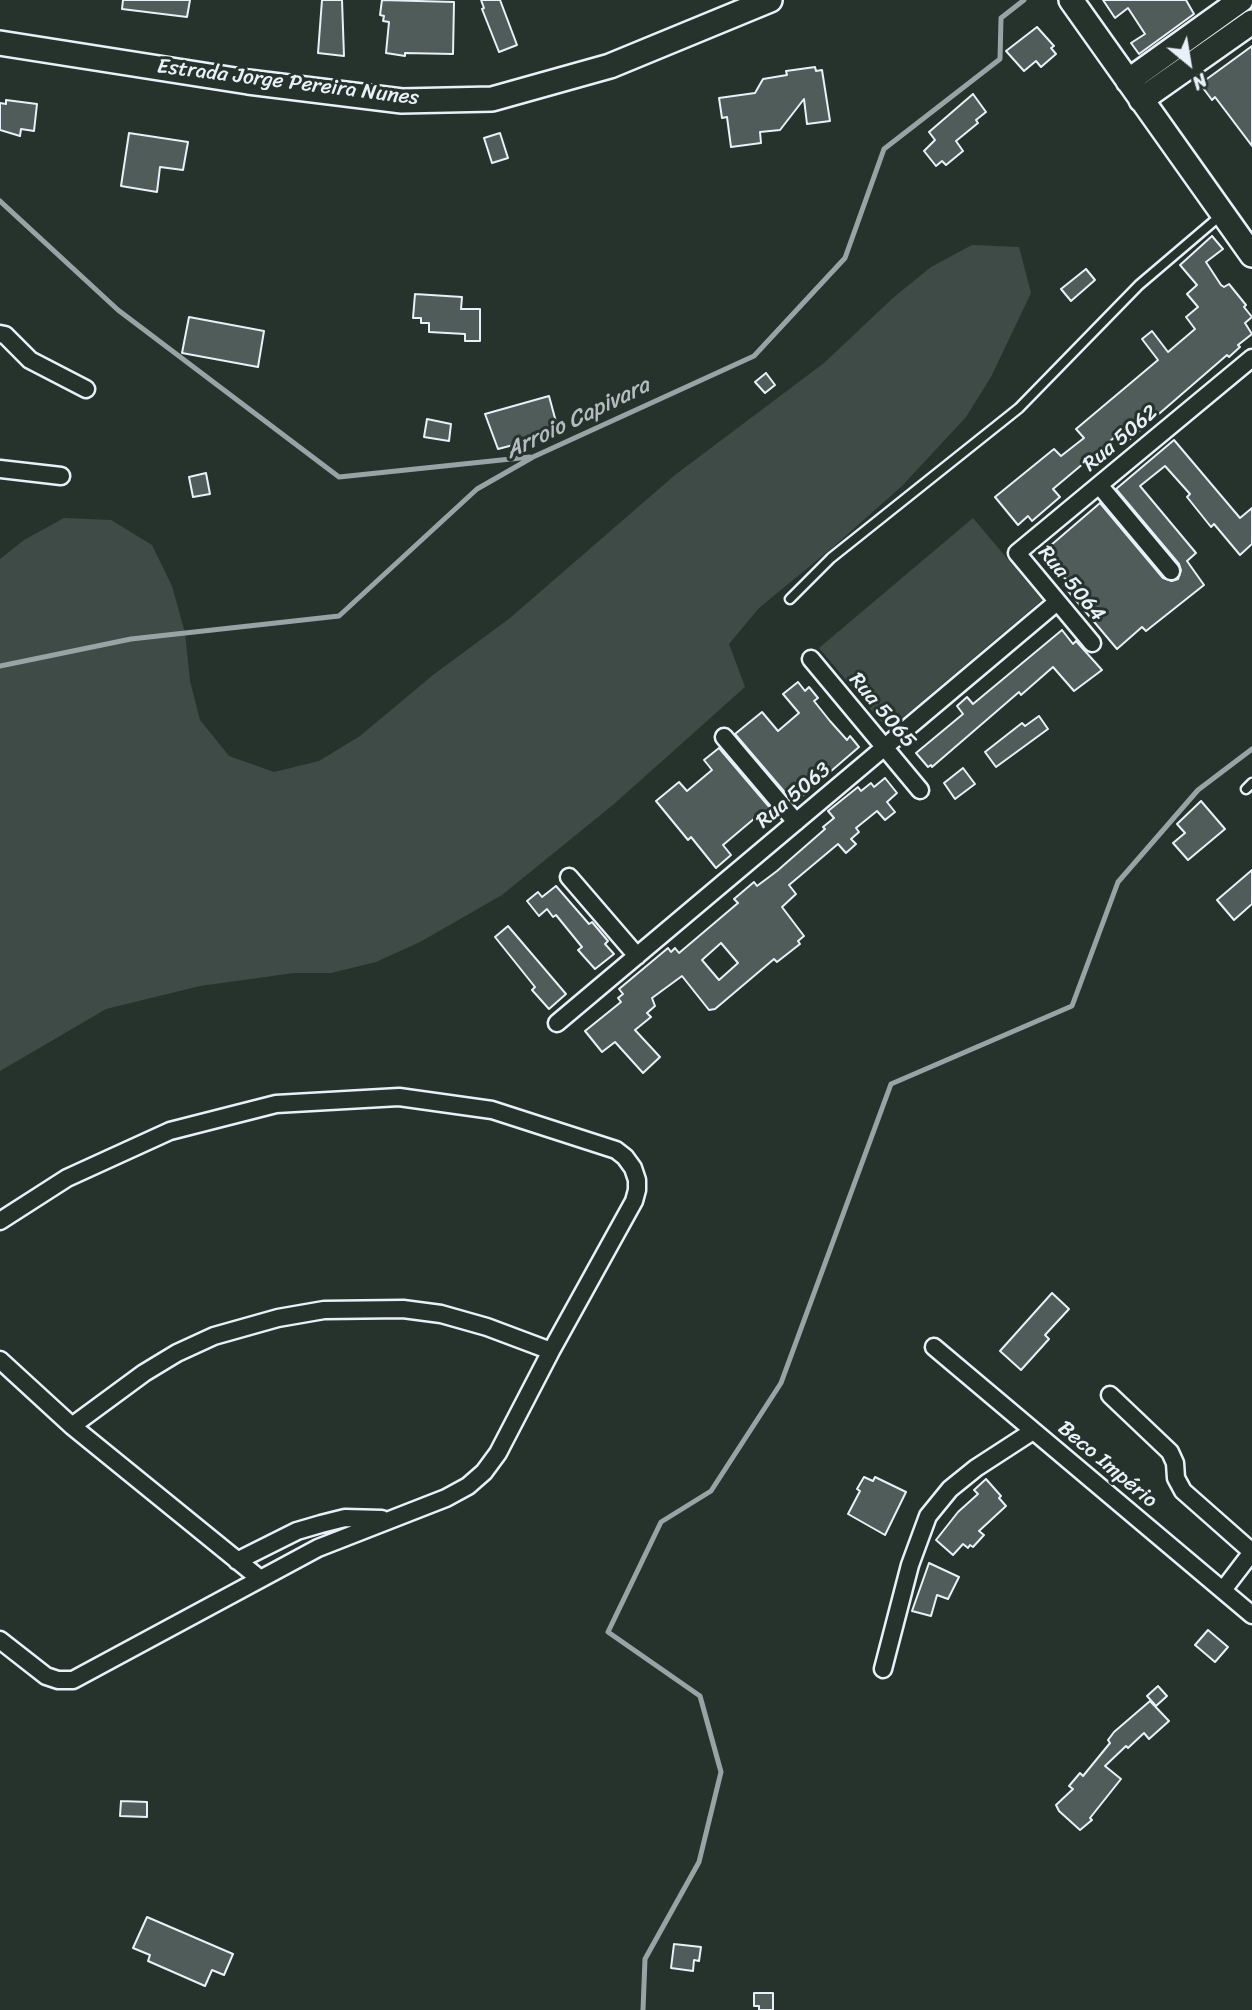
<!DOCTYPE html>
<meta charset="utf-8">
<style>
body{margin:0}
#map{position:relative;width:1252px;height:2010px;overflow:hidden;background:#26332d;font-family:Sriracha,sans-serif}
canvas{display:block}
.north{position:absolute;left:1154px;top:28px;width:70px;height:70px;-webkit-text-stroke:5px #26332d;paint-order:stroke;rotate:150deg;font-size:19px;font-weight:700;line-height:28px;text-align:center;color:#e8f1f8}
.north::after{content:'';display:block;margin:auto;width:24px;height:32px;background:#e8f1f8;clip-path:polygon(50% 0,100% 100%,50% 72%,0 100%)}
</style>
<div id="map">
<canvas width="1252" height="2010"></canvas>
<div class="north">N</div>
</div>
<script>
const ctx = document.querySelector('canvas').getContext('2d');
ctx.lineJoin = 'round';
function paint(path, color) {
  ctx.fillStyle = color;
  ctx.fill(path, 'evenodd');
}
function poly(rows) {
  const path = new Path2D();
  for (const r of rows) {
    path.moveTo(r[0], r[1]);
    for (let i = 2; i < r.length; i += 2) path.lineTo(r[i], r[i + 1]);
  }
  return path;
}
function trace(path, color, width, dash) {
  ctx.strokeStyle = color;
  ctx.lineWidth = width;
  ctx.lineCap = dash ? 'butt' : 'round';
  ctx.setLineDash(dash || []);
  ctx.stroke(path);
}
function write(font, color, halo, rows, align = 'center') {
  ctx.font = font + ' Sriracha,sans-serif';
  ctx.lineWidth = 6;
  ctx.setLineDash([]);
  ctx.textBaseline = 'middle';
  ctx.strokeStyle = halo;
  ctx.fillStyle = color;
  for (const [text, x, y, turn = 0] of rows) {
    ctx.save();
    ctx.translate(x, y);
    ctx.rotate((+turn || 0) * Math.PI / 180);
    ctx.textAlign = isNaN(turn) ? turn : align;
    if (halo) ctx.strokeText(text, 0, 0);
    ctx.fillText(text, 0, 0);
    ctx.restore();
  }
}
const green = poly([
 [972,245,1019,247,1031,293,991,377,966,417,902,486,832,548,759,608,729,644,745,687,614,804,502,895,420,942,376,962,331,973,294,973,200,986,106,1009,0,1071,0,559,24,540,64,518,111,520,152,545,172,586,185,633,190,681,200,720,229,756,274,772,319,761,360,736,433,675,510,618,675,475,824,363,894,297,931,267],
 [973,518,1042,600,888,730,819,648]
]);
const stream = poly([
 [0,201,118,310,339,477,530,457],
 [0,666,131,639,339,616,477,489,533,457,754,356,845,258,884,149,1000,59,1001,18,1024,0],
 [643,2010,645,1959,699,1862,721,1772,700,1696,608,1632,661,1522,711,1491,781,1383,891,1084,1072,1006,1118,882,1198,790,1252,749]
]);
const building = poly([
 [123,0,190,0,187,17,122,9,123,0],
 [322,0,342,0,344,56,318,53,322,0],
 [382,0,454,2,453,54,405,53,405,56,386,53,389,22,383,21,384,16,380,15,382,0],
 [481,0,500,0,517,45,499,52,482,9,484,8,481,0],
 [1103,0,1186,0,1194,14,1139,54,1131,43,1145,34,1128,8,1115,18,1103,0],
 [1037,27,1054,46,1051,48,1056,54,1041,67,1036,61,1024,71,1006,51,1037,27],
 [1252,46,1252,146,1215,97,1212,100,1200,84,1252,46],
 [815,67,816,71,822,70,830,121,807,124,804,99,780,130,760,132,761,143,731,147,727,117,722,118,719,98,755,93,763,79,787,75,786,71,815,67],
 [973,94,986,112,976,120,978,123,956,141,963,151,946,165,942,161,936,166,924,151,935,140,929,132,973,94],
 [6,100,37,104,34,131,21,129,20,136,0,130,0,103,6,104,6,100],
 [129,133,188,142,183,170,160,167,157,192,121,186,129,133],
 [500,133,508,158,492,163,484,138,500,133],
 [1212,236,1223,249,1206,262,1221,285,1224,287,1229,284,1246,305,1244,307,1252,317,1245,323,1252,334,1238,345,1240,347,1229,357,1227,355,1123,445,1116,436,1094,455,1101,463,1090,471,1084,463,1053,489,1060,497,1032,521,1028,516,1018,525,995,497,1054,449,1061,456,1084,438,1076,429,1158,360,1142,339,1152,331,1168,352,1195,329,1186,317,1198,307,1187,294,1197,285,1180,265,1212,236],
 [1086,269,1095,280,1071,301,1061,289,1086,269],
 [415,294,462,297,461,309,480,309,480,341,465,341,465,334,429,332,429,323,421,323,421,318,413,318,415,294],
 [189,317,264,331,258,367,182,353,189,317],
 [766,373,775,385,765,393,755,382,766,373],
 [549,396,559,433,498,449,485,414,549,396],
 [427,419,451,424,449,441,424,437,427,419],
 [1174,440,1240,518,1252,508,1252,544,1240,555,1214,524,1211,527,1187,497,1190,494,1165,466,1140,486,1196,553,1187,561,1204,585,1146,631,1142,627,1117,649,1063,585,1067,581,1043,552,1100,503,1163,578,1172,581,1178,579,1181,570,1179,564,1116,489,1174,440],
 [206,473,210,494,193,497,189,477,206,473],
 [1062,630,1073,644,1076,641,1102,670,1074,691,1053,667,1021,695,1019,692,932,767,931,765,928,767,916,753,963,714,957,706,967,697,973,704,1062,630],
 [798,682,805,691,809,687,818,698,814,701,830,721,847,740,850,736,859,747,794,803,735,734,762,712,778,731,799,713,783,694,798,682],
 [1039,716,1048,729,996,767,985,752,1022,723,1025,726,1039,716],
 [719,748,777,816,763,827,755,818,723,845,731,855,716,868,691,837,688,840,656,801,679,782,687,791,712,770,704,760,719,748],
 [963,768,975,784,955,799,944,783,963,768],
 [885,778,897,793,887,802,895,812,885,820,877,811,856,828,859,832,851,839,856,844,846,853,838,844,789,885,796,894,782,907,804,936,798,941,800,944,777,962,774,959,715,1009,709,1010,682,976,652,998,655,1006,647,1013,651,1017,635,1030,660,1057,643,1073,615,1042,602,1052,585,1031,621,1002,618,998,623,994,619,989,668,948,671,952,675,948,679,953,738,903,734,899,754,882,757,886,777,871,825,829,823,827,834,818,828,811,858,787,861,791,871,783,874,787,885,778],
 [721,943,738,963,719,980,702,960,721,943],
 [1201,801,1225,829,1188,860,1173,843,1185,833,1177,824,1201,801],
 [1252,870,1252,904,1234,920,1217,900,1252,870],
 [556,886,589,924,592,922,608,941,605,944,614,954,595,969,578,950,582,947,556,915,553,917,547,909,539,916,527,901,538,892,542,897,556,886],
 [508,926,566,994,549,1009,532,990,535,987,495,937,508,926],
 [1052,1293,1069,1309,1045,1335,1049,1339,1021,1370,1000,1351,1052,1293],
 [864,1477,873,1481,875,1477,906,1492,885,1535,848,1514,860,1491,857,1489,864,1477],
 [986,1479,1001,1496,999,1498,1006,1506,979,1531,984,1535,973,1547,970,1545,968,1548,963,1544,953,1555,936,1540,958,1512,978,1494,974,1490,986,1479],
 [929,1563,959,1577,948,1599,937,1595,931,1616,912,1611,929,1563],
 [1208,1630,1228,1647,1215,1662,1195,1645,1208,1630],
 [1158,1686,1167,1696,1156,1706,1147,1696,1158,1686],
 [1150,1701,1169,1721,1149,1739,1144,1733,1128,1748,1126,1746,1105,1766,1121,1779,1090,1818,1092,1820,1080,1830,1059,1811,1056,1805,1073,1789,1069,1786,1080,1773,1083,1776,1110,1743,1108,1740,1114,1732,1150,1701],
 [121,1801,147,1802,147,1817,120,1816,121,1801],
 [147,1917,233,1954,224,1975,212,1970,205,1986,148,1961,150,1955,133,1948,147,1917],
 [674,1944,701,1947,699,1961,694,1960,693,1971,671,1968,674,1944],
 [754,1993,773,1993,773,2010,759,2010,759,2006,754,2006,754,1993]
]);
const lane = poly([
 [790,599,831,558,1019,408,1139,285,1220,216],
 [1246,789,1252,783]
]);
const street = poly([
 [0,334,5,335,30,360,86,389],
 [0,469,61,476],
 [1099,485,1171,571],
 [1092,643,1017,553,1252,358],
 [811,659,920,790],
 [724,737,796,822],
 [569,877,637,956],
 [557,1023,1057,602],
 [0,1221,67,1178,170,1131,276,1104,399,1097,492,1110,616,1150,625,1157,633,1168,637,1180,637,1190,634,1201,551,1351,498,1453,484,1472,468,1486,446,1498,318,1548,73,1680,58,1680,46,1676,0,1640],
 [934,1347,1252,1615],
 [0,1360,72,1426,259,1578],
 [1110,1395,1170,1452,1175,1463,1176,1478,1183,1491,1252,1552],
 [72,1426,144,1373,177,1353,214,1336,278,1318,324,1310,403,1309,441,1314,487,1327,551,1351],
 [237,1561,297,1531,321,1524,345,1518,382,1519],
 [1223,1590,1252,1552],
 [883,1669,910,1565,928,1516,950,1489,976,1468,1033,1431]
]);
const secondary = poly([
 [1071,0,1252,255],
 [0,43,248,82,402,101,492,99,610,66,770,0],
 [1128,81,1241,0],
 [1141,100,1252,22]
]);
const streetNames = [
 ["Estrada Jorge Pereira Nunes",288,83,7],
 ["Rua 5062",1121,439,-40],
 ["Rua 5064",1071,584,50],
 ["Rua 5065",882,711,50],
 ["Rua 5063",794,796,-40],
 ["Beco Império",1107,1465,40]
];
const waterNames = [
 ["Arroio Capivara",578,419,-26]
];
paint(green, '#3e4b47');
trace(stream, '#98a3a5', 5);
paint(building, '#505c59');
trace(building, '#e8f1f8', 2);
trace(lane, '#e8f1f8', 13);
trace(street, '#e8f1f8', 21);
trace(secondary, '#e8f1f8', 28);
trace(lane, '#26332d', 8);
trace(street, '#26332d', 16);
trace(secondary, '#26332d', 23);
write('21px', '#e8f1f8', '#26332d', streetNames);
write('italic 23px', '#b3bdc0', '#26332d', waterNames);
</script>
